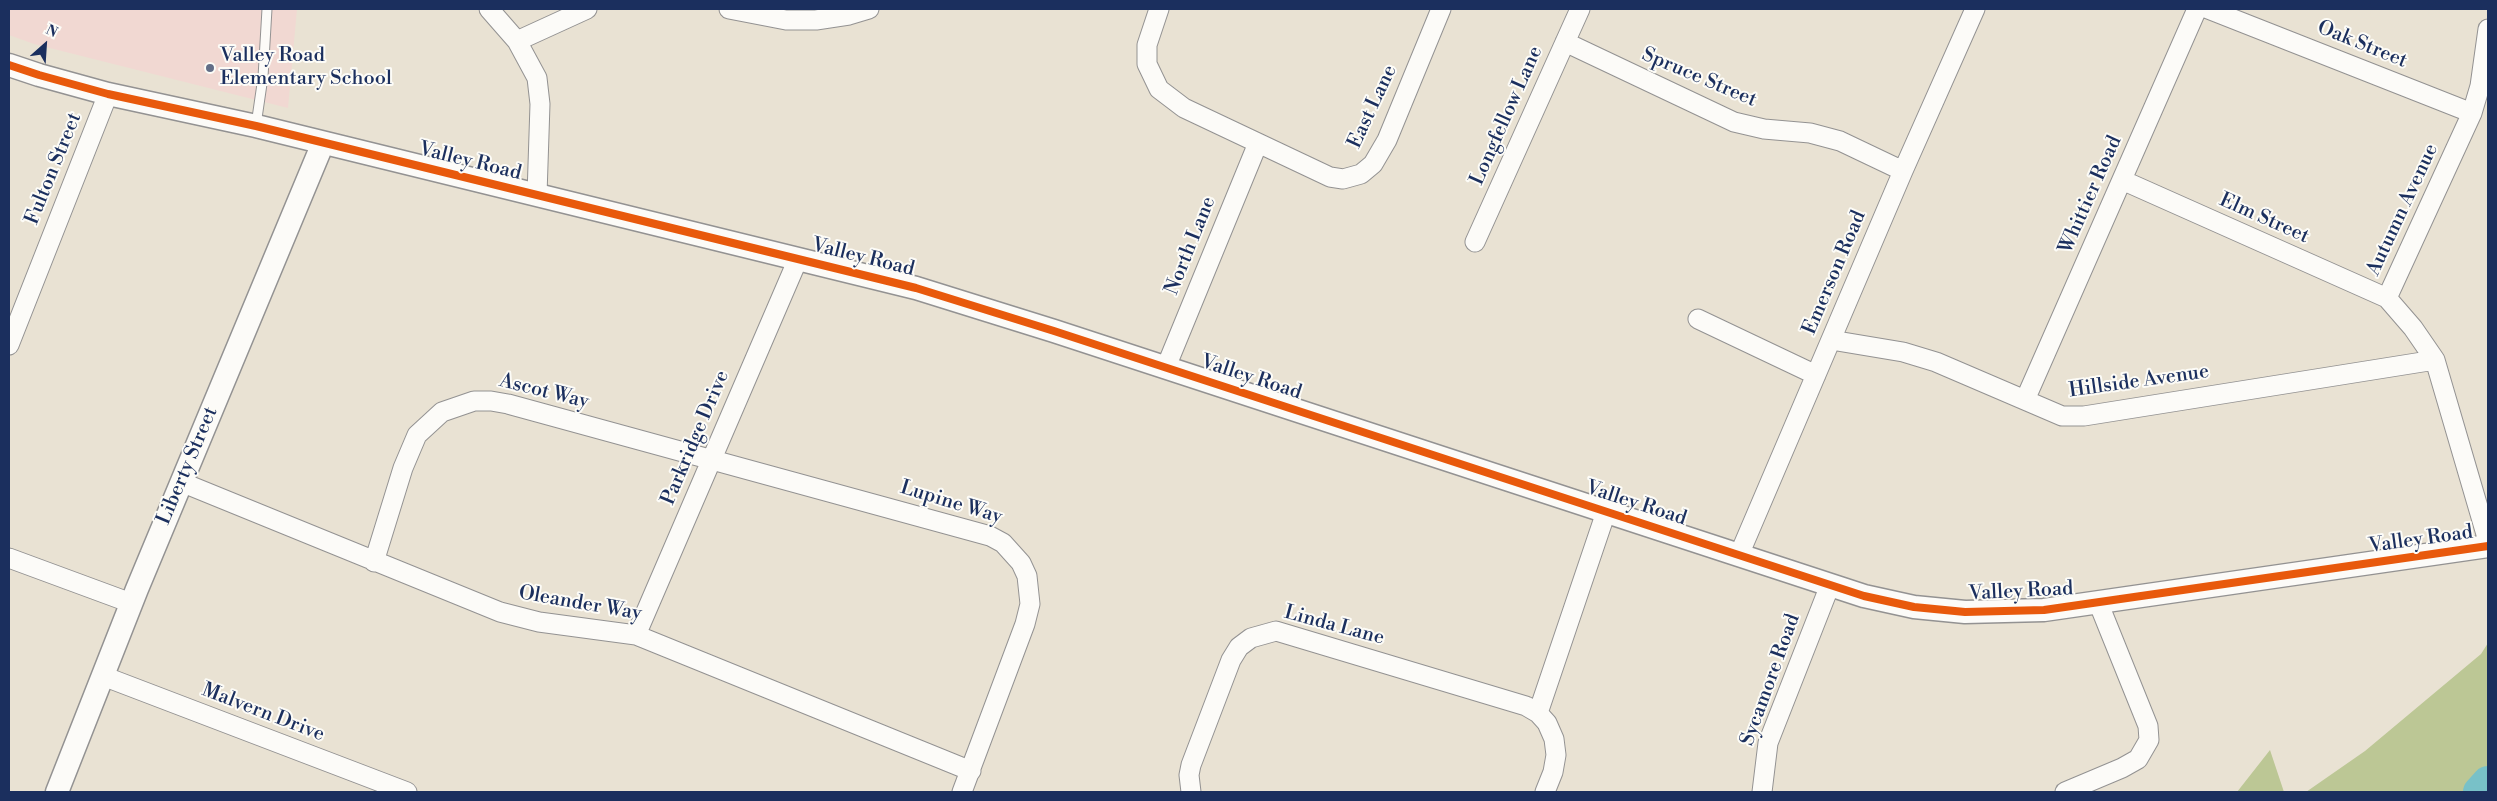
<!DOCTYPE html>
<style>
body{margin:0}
#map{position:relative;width:2497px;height:801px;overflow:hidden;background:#e9e2d3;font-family:"Libre Bodoni",serif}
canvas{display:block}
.frame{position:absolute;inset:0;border:10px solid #1b2f5e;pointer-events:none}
.north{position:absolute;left:20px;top:20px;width:50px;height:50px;-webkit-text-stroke:4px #fdfcf7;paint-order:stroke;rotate:26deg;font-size:14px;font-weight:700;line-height:20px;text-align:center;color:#1b2f5e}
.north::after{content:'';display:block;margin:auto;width:18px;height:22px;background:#1b2f5e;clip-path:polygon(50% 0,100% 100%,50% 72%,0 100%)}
</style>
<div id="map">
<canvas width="2497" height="801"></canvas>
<div class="frame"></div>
<div class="north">N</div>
</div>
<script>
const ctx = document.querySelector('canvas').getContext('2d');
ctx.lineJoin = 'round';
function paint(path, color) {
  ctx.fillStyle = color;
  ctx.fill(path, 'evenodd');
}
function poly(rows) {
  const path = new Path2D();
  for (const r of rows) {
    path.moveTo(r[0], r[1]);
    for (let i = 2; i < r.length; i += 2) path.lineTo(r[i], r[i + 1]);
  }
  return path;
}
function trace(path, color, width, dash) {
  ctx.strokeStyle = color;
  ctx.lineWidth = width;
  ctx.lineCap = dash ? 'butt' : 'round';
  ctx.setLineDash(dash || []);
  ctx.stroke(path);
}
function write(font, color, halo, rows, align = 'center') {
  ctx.font = font + ' "Libre Bodoni",serif';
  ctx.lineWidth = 4;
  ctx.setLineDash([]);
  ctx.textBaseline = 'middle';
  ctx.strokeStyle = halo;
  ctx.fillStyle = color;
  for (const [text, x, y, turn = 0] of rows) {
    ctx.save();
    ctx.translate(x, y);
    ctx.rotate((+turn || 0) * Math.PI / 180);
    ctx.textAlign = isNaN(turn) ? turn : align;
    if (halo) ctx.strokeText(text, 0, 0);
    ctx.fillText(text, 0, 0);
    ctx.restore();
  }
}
const built = poly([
 [9,9,297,9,288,108,34,44,9,35]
]);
const forest = poly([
 [2488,643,2488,792,2306,792,2365,751,2481,654],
 [2270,750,2284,792,2237,792]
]);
const river = poly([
 [2479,792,2488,782]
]);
const service = poly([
 [256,125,263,77,267,9]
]);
const minor = poly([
 [489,9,517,41,537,78,540,104,537,195],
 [729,9,786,20,816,20,849,15,869,9],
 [1159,9,1147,45,1147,64,1159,89,1184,108,1330,177,1343,179,1361,174,1373,164,1387,140,1441,9],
 [2208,9,2472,113],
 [2488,29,2480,86,2472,113,2387,298,2413,328,2435,360,2488,541],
 [517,41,587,9],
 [1565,42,1734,122,1764,129,1810,133,1840,141,1903,171],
 [2122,180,2387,298],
 [1475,242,1580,9],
 [1698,319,1816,375],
 [1831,340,1903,352,1936,362,2062,416,2084,416,2435,360],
 [9,345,108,94],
 [1166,367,1258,143],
 [2025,400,2197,9],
 [181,482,500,612,539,622,636,635,971,771],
 [1739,555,1903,171,1975,9],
 [9,558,131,603],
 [374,562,403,468,417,435,442,412,474,401,491,401,508,404,990,536,1003,543,1021,563,1027,576,1030,604,1025,624,962,792],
 [636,635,798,259],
 [103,676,407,792],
 [1538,713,1606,512],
 [1191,792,1189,775,1191,765,1231,660,1239,647,1251,638,1276,631,1526,706,1538,713,1547,723,1554,739,1556,755,1553,772,1545,792],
 [1762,792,1768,743,1830,585],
 [2065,792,2122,768,2138,759,2149,740,2148,726,2098,602]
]);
const tertiary = poly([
 [9,65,39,75,108,94,256,126,916,288,1054,331,1864,596,1914,607,1965,612,2044,610,2488,546],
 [57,792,137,589,323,143]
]);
const cycleway = poly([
 [9,65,39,75,108,94,256,126,916,288,1054,331,1864,596,1914,607,1965,612,2044,610,2488,546]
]);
const markers = [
 [210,68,5,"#636e87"]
];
const streetNames = [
 ["Oak Street",2362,45,22],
 ["Spruce Street",1699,78,23],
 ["East Lane",1373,107,-65],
 ["Longfellow Lane",1507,116,-66],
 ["Valley Road",470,162,14],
 ["Fulton Street",54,169,-68],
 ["Whittier Road",2091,195,-66],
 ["Autumn Avenue",2403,210,-65],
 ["Elm Street",2264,219,24],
 ["North Lane",1191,246,-68],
 ["Valley Road",863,258,14],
 ["Emerson Road",1835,273,-67],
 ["Valley Road",1251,378,18],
 ["Hillside Avenue",2139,382,-8],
 ["Ascot Way",544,392,14],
 ["Parkridge Drive",696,438,-67],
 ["Liberty Street",188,466,-67],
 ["Lupine Way",951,503,17],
 ["Valley Road",1636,504,18],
 ["Valley Road",2421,540,-8],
 ["Valley Road",2021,592,-3],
 ["Oleander Way",580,604,10],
 ["Linda Lane",1334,626,15],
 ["Sycamore Road",1771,680,-70],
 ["Malvern Drive",263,713,21]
];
const poiNames = [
 ["Valley Road",220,56],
 ["Elementary School",220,79]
];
paint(built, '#f1d8d2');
paint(forest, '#bcc795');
trace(river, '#78c1c8', 32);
trace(service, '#939292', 11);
trace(minor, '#939292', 21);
trace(tertiary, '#939292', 25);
trace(service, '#fcfbf8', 9);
trace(minor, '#fcfbf8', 19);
trace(tertiary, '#fcfbf8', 22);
trace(cycleway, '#e8590c', 8);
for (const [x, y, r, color] of markers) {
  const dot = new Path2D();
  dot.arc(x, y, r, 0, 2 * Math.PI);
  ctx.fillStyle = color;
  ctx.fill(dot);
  trace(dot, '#fdfcf7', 2);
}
write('20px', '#1b2f5e', '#fdfcf7', streetNames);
write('20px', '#1b2f5e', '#fdfcf7', poiNames, 'left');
</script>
